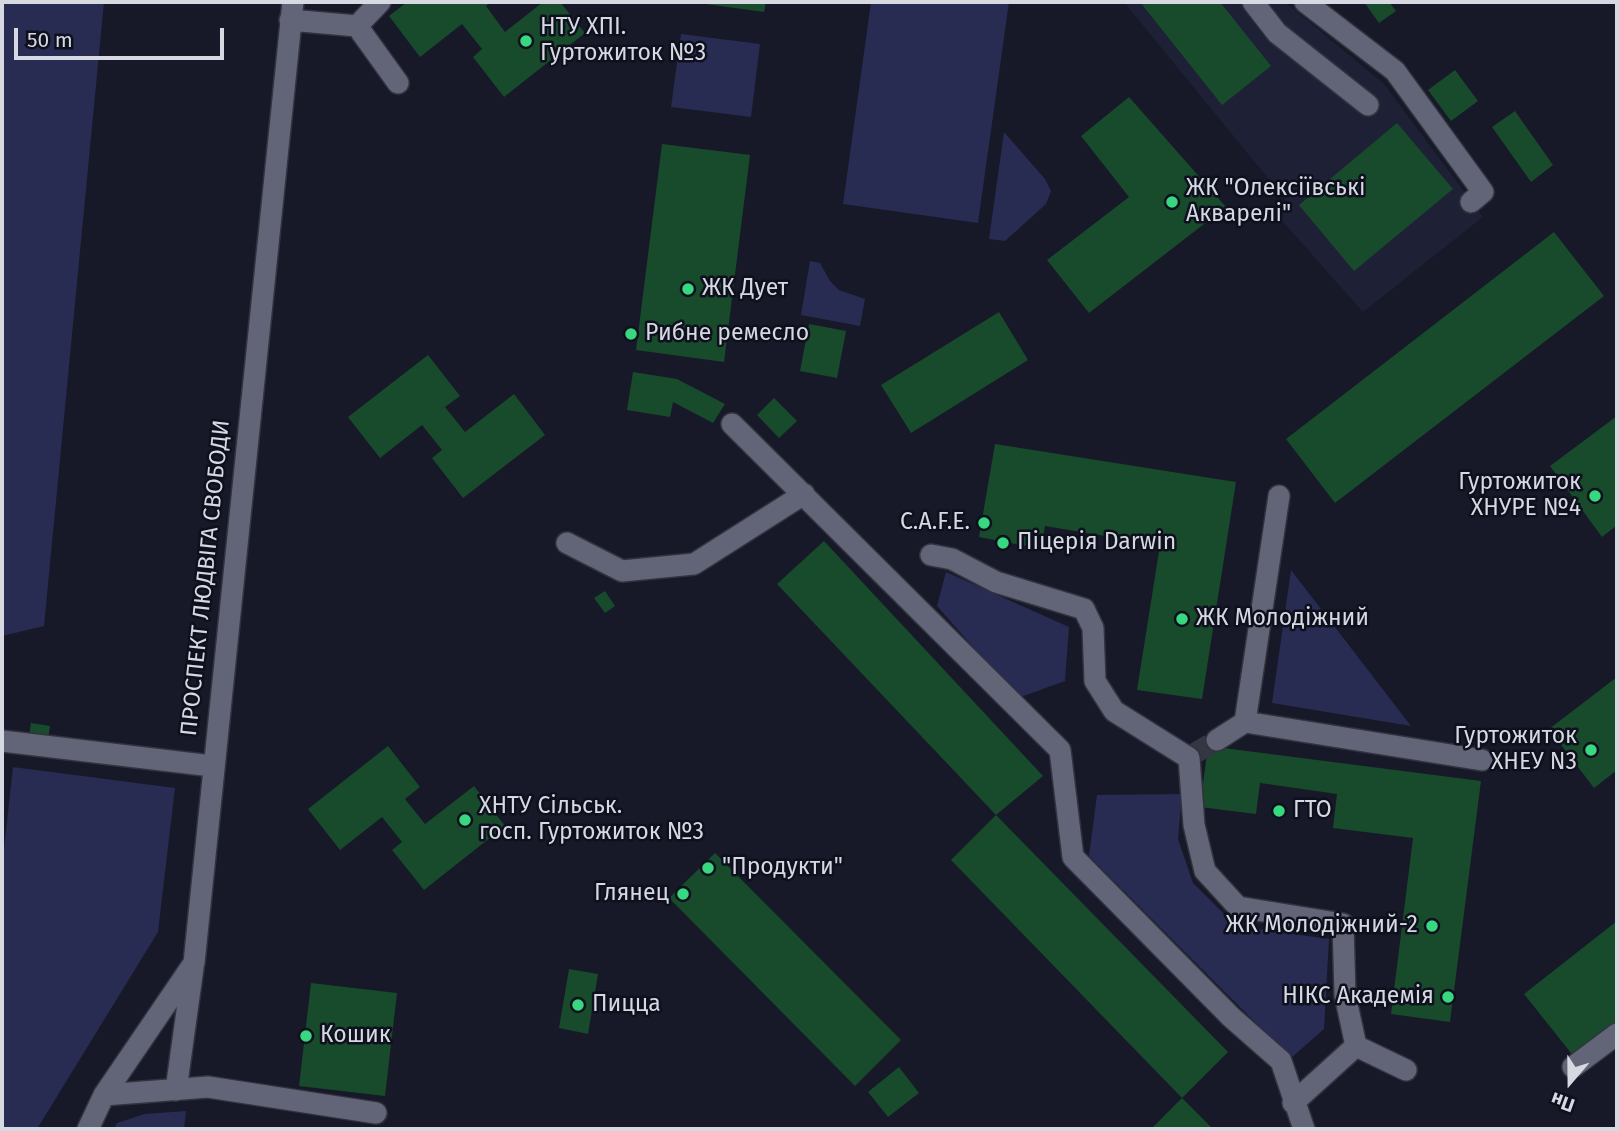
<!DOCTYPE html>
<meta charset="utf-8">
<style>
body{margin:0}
#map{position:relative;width:1619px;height:1131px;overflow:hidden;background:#171928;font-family:"Fira Sans",sans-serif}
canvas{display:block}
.frame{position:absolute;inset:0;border:4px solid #d6d8e2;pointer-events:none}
.north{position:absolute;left:1535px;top:1047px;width:70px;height:70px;-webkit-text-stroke:5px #0f101e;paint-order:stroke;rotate:200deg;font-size:19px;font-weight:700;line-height:28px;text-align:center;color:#d6d8e2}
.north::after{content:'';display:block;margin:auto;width:24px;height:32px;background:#d6d8e2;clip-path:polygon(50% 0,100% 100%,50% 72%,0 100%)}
.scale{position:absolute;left:14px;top:28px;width:210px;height:32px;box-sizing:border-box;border:4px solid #d6d8e2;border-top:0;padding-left:9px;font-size:21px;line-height:24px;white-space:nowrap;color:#d6d8e2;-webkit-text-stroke:5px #0f101e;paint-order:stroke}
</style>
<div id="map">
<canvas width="1619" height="1131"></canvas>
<div class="frame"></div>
<div class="north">Пн</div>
<div class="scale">50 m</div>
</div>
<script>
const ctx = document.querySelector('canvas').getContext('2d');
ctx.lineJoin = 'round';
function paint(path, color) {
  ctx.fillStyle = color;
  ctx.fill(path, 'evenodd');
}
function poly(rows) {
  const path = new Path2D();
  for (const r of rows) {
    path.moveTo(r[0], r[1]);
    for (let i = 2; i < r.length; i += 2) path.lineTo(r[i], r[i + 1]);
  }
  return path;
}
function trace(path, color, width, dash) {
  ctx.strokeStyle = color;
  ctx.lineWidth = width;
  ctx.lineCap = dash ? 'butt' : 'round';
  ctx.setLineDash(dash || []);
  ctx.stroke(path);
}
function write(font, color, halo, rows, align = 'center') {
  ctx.font = font + ' "Fira Sans",sans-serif';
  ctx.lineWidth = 5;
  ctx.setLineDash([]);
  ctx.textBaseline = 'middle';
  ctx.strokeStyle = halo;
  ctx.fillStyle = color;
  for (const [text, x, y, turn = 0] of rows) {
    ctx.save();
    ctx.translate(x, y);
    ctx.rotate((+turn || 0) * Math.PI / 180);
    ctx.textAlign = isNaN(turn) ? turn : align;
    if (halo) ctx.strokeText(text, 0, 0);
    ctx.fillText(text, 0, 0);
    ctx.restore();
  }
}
const built = poly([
 [1124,2,1285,2,1384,84,1483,217,1363,312,1278,216,1289,204]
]);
const green = poly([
 [2,2,104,2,44,626,2,636],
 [871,2,1009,2,978,223,843,204],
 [681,34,760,44,751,117,671,107],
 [1004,132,1045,179,1051,191,1046,204,1005,241,989,239],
 [810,261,820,263,830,281,839,290,865,299,860,326,801,315],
 [1291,570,1411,726,1272,703],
 [946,572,1069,627,1065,681,1018,698,937,606],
 [13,767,175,788,158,932,37,1129,2,1129,2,866],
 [1182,794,1178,839,1193,883,1236,926,1329,939,1324,1029,1291,1058,1089,856,1097,795],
 [186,1111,184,1129,114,1129,117,1123,144,1114]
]);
const building = poly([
 [407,2,491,2,486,6,505,32,543,2,560,2,585,33,504,97,473,57,482,49,462,24,420,57,389,16],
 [691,2,766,2,764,12],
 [1140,2,1220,2,1271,66,1222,105],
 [1364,2,1389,2,1396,11,1379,23],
 [1455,70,1478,101,1451,121,1428,90],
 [1129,97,1226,207,1089,313,1047,260,1129,197,1081,136],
 [1515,111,1553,165,1531,182,1492,127],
 [1397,123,1453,189,1354,271,1299,205],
 [662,144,750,155,724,362,636,350],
 [1554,232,1604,296,1335,503,1286,439],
 [999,312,1028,360,911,433,881,385],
 [809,324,846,331,837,378,800,371],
 [428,355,460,396,445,407,465,432,514,394,545,435,463,498,432,458,442,450,422,425,380,458,348,417],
 [633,372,677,379,725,404,713,423,673,402,670,417,627,410],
 [774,398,797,421,779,438,757,415],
 [1617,416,1617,525,1602,537,1550,466],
 [995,444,1236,482,1202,699,1137,690,1160,545,1045,526,1041,549,979,537],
 [824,541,1043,776,996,815,777,584],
 [605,591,615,606,605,613,594,598],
 [1617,677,1617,770,1594,788,1549,729],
 [31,723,50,726,48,739,29,736],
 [388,746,420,787,405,799,425,824,474,786,505,826,424,890,392,850,402,842,382,817,340,850,308,809],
 [1208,746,1481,781,1450,1022,1391,1014,1413,838,1333,828,1337,794,1260,783,1256,814,1200,807],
 [996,815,1228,1052,1182,1098,951,860],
 [715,853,901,1040,855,1086,669,898],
 [1617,921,1617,1025,1575,1058,1524,994],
 [569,969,598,974,588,1034,559,1028],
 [311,983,397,993,385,1096,299,1086],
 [899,1067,919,1093,888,1117,868,1092],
 [1182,1098,1213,1129,1151,1129]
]);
const minorTunnel = poly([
 [1192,755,1217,740]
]);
const minor = poly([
 [1253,2,1277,33,1368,105],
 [1305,2,1395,71,1483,192,1471,202],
 [290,20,357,26,398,83],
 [357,26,380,2],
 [732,424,1060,750,1073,857,1231,1017,1281,1061,1304,1129],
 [567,543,622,571,694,564,804,494],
 [931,555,952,559,996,582,1084,609,1093,628,1095,681,1114,711,1189,758],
 [1245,722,1279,496],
 [1217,740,1245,722,1482,760],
 [2,741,212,766],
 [1189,758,1194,825,1205,871,1238,907,1343,924,1345,995,1356,1046,1406,1070],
 [1573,1067,1617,1034],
 [176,1090,193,968],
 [104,1095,208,1087,376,1113],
 [1293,1103,1356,1046],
 [88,1129,104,1095,194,963,293,2]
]);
const markers = [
 [526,41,7,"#38d880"],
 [1172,202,7,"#38d880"],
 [688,289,7,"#38d880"],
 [631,334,7,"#38d880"],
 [1595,496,7,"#38d880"],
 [984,523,7,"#38d880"],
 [1003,543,7,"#38d880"],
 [1182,619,7,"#38d880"],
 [1591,750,7,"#38d880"],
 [1279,811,7,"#38d880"],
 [465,820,7,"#38d880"],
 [708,868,7,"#38d880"],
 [683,894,7,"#38d880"],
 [1432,926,7,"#38d880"],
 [1448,997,7,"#38d880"],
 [578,1005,7,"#38d880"],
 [306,1036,7,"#38d880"]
];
const poiNames = [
 ["НТУ ХПІ.",540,28],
 ["Гуртожиток №3",540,54],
 ["ЖК \"Олексіївські",1186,189],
 ["Акварелі\"",1186,215],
 ["ЖК Дует",702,289],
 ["Рибне ремесло",645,334],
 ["Гуртожиток",1581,483,"right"],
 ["ХНУРЕ №4",1581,509,"right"],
 ["C.A.F.E.",970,523,"right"],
 ["Піцерія Darwin",1017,543],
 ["ЖК Молодіжний",1196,619],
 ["Гуртожиток",1577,737,"right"],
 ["ХНЕУ N3",1577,763,"right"],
 ["ХНТУ Сільськ.",479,807],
 ["госп. Гуртожиток №3",479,833],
 ["ГТО",1293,811],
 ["\"Продукти\"",722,868],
 ["Глянец",669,894,"right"],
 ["ЖК Молодіжний-2",1418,926,"right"],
 ["НІКС Академія",1434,997,"right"],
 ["Пицца",592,1005],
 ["Кошик",320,1036]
];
const streetNames = [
 ["ПРОСПЕКТ ЛЮДВІГА СВОБОДИ",206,578,-84]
];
paint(built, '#1e2135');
paint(green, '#282b52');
paint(building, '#184a2c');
trace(minorTunnel, '#343644', 21, [21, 10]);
trace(minor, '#32333e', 24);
trace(minor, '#626578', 21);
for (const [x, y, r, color] of markers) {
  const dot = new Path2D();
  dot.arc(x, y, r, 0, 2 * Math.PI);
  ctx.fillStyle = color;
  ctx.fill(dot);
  trace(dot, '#0f101e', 2.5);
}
write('23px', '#d6d8e2', '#0f101e', poiNames, 'left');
write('23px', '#d6d8e2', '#0f101e', streetNames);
</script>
